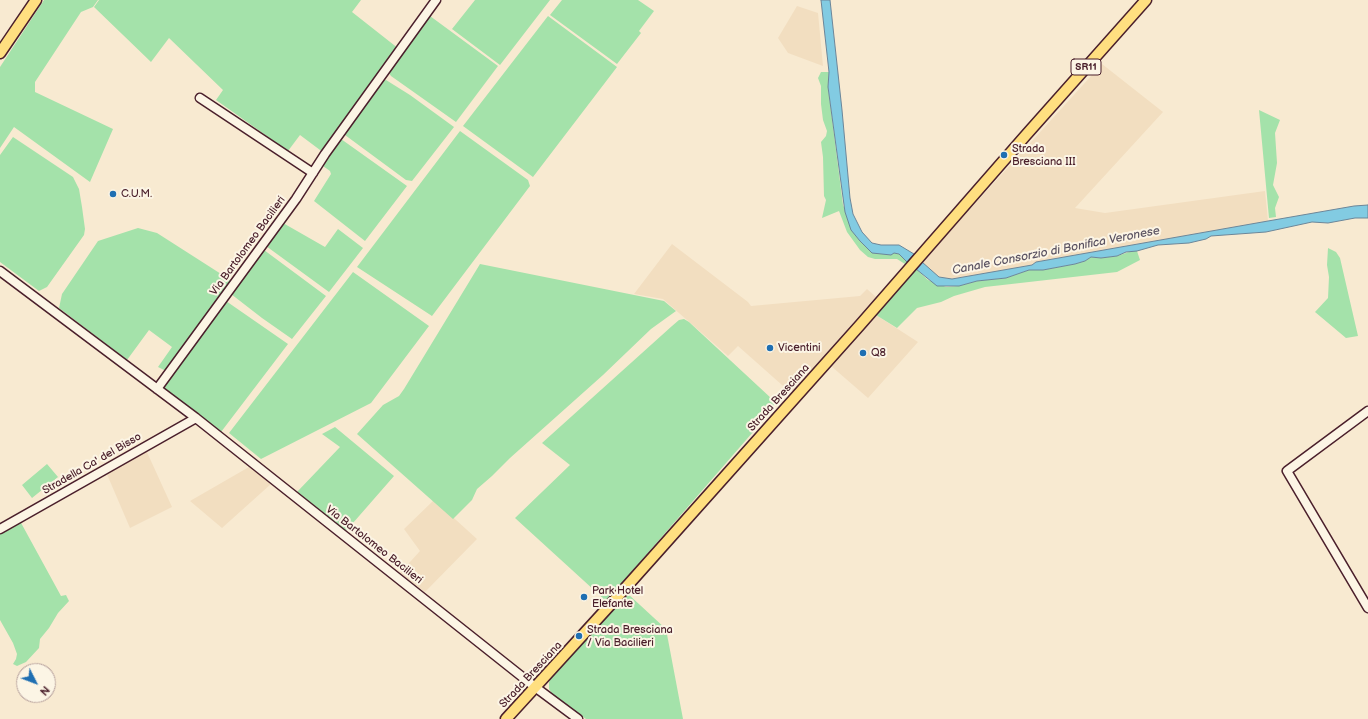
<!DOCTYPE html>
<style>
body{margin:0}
#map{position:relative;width:1368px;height:719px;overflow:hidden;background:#f8ead1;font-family:"Balsamiq Sans",sans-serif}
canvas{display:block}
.north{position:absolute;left:16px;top:663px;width:40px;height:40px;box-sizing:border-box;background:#fcf5e5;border:1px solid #b59f9b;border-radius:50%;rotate:132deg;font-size:11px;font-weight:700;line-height:16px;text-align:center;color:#4a1f2b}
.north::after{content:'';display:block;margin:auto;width:14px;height:18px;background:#1f6fb2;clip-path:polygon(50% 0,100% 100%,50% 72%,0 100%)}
</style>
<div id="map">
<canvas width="1368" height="719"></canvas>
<div class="north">N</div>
</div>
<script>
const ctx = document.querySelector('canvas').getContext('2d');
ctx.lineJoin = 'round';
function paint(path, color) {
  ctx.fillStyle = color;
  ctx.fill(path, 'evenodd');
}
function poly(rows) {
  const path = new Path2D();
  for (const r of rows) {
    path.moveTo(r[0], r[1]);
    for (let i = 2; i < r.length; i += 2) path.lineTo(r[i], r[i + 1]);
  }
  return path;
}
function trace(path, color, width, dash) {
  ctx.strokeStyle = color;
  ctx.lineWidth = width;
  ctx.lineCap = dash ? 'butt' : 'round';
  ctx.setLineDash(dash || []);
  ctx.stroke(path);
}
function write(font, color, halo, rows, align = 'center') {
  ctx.font = font + ' "Balsamiq Sans",sans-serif';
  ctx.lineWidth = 4;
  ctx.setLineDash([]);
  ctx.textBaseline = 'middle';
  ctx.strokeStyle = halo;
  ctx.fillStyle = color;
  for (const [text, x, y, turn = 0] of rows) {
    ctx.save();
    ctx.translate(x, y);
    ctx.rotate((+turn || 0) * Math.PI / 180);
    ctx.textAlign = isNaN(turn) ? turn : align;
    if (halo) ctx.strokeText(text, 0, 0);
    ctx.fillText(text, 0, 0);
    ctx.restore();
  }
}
const built = poly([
 [797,6,818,13,823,66,788,53,778,38],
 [1102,64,1163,112,1075,208,1105,213,1265,191,1268,221,1036,262,1032,265,970,276,952,279,944,279,934,274,922,262],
 [672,244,748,302,751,306,860,296,867,289,876,297,791,393,738,346,728,356,663,299,634,294],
 [876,315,918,342,868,398,831,366],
 [146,450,172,507,130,528,106,472],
 [249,467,271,484,222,528,190,501],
 [434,500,477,539,425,592,400,573,420,551,404,529]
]);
const green = poly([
 [44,0,98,0,93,7,81,12,35,82,35,92,113,129,90,182,14,127,0,148,0,67],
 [99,0,361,0,352,12,399,49,324,153,300,135,288,151,216,100,223,90,169,38,151,62,94,7],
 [475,0,550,0,500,65,452,29],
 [562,0,638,0,654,11,639,31,641,33,617,64,550,15],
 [430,16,498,66,456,122,391,76,389,73],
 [548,16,617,67,533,177,463,126],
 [821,72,829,72,828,87,843,205,860,241,899,254,907,262,905,264,897,259,875,259,868,257,860,250,847,232,839,211,822,218,826,200,824,196,823,157,821,142,826,136,827,131,823,120,821,104,821,86,818,78],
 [386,80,410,95,454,127,412,181,406,180,345,135,383,81],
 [1259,110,1280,120,1275,133,1277,163,1273,185,1279,197,1275,208,1276,217,1269,218],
 [460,131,528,180,530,186,432,316,357,267],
 [13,137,73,177,79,189,82,207,85,229,84,235,47,287,39,291,0,262,0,155],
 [341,139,407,186,365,241,314,201,331,174,330,171,323,166],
 [283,223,325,247,338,229,363,248,329,292,266,246],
 [138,228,157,233,232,281,166,371,158,367,172,347,149,330,127,360,59,308,62,294,98,241],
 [1328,248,1336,252,1340,258,1358,336,1346,338,1315,312,1328,298,1329,277,1327,265],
 [264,250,326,296,292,339,262,318,231,294],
 [1132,251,1137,251,1140,260,1117,272,985,287,954,296,941,302,917,308,897,328,876,315,916,269,928,280,946,287,959,286,977,281,1006,278,1029,270,1043,270,1075,264,1085,261,1091,257,1101,258,1117,256],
 [480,264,664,301,676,311,651,329,603,375,510,458,492,476,477,489,472,500,453,519,357,434,383,405,399,396,404,389],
 [353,272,429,326,371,403,261,459,229,433],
 [226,301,288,344,221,432,164,389,165,385],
 [684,319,689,322,772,399,774,401,774,406,773,409,606,601,515,518,570,465,542,443,672,326,679,320],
 [335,427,394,476,346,531,297,492,340,447,322,434],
 [47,464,58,477,32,498,22,485],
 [20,521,61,596,66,595,69,601,58,613,49,628,40,639,39,648,26,662,17,666,13,664,16,659,17,654,13,643,0,620,0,532],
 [627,593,666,629,683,719,586,719,553,695,549,689,549,682,552,675]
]);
const water = poly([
 [821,0,830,0,842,110,850,198,853,214,862,232,872,243,881,245,899,245,914,254,907,262,899,254,894,253,891,255,872,253,860,241,851,230,845,212,828,87,829,72,821,0],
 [1368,205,1368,218,1355,218,1328,223,1312,222,1266,232,1211,236,1206,239,1189,243,1158,245,1137,251,1126,252,1117,256,1101,258,1091,257,1085,261,1075,264,1043,270,1029,270,1006,278,977,281,959,286,937,286,916,269,922,262,939,277,952,279,1032,265,1036,262,1268,221,1354,206,1368,205]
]);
const minor = poly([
 [200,98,313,173],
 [0,271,196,418,535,687,578,719],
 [157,389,296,199,325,154,436,0],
 [1368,411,1287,471,1368,608],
 [0,529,196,418]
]);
const major = poly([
 [0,53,36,0],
 [506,719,611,604,860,325,1026,135,1146,0]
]);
const markers = [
 [1004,155,4,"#1f6fb2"],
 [113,194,4,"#1f6fb2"],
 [770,348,4,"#1f6fb2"],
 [863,353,4,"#1f6fb2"],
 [584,597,4,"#1f6fb2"],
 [579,636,4,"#1f6fb2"]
];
const shields = [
 [1086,67,30]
];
const shieldNames = [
 ["SR11",1086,67]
];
const poiNames = [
 ["Strada",1012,149],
 ["Bresciana III",1012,162],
 ["C.U.M.",121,194],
 ["Vicentini",778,348],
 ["Q8",871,353],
 ["Park Hotel",592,591],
 ["Elefante",592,604],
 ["Strada Bresciana",587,630],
 ["/ Via Bacilieri",587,643]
];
const streetNames = [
 ["Via Bartolomeo Bacilieri",248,246,-54],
 ["Strada Bresciana",779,398,-48],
 ["Stradella Ca' del Bisso",92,464,-30],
 ["Via Bartolomeo Bacilieri",374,545,38],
 ["Strada Bresciana",531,675,-47]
];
const waterNames = [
 ["Canale Consorzio di Bonifica Veronese",1056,251,-11]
];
paint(built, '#f2dec0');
paint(green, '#a4e2aa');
paint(water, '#82cbe2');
trace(water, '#6c8699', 1);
trace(minor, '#4a1f2b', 11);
trace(major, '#4a1f2b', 13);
trace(minor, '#fcf5e5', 8);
trace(major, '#ffdf80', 10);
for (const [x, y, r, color] of markers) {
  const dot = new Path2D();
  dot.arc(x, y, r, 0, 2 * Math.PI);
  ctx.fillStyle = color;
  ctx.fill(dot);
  trace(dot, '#fcf5e5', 1.5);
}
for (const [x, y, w] of shields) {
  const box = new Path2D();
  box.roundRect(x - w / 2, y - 8, w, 16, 3);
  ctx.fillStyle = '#fcf5e5';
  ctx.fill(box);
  trace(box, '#4a1f2b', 1);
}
write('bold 10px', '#4a1f2b', null, shieldNames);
write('11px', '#4a1f2b', '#fcf5e5', poiNames, 'left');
write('11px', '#4a1f2b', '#fcf5e5', streetNames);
write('italic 12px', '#5b5362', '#fcf5e5', waterNames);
</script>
